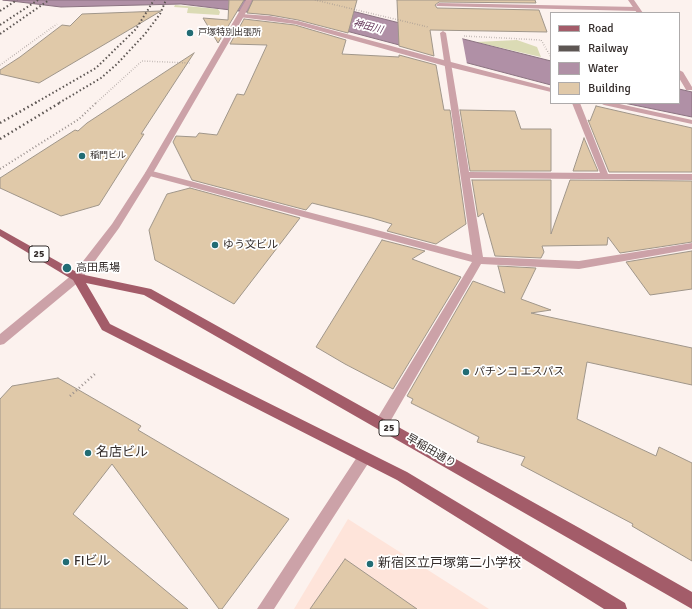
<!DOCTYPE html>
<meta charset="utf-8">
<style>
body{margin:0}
#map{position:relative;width:692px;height:609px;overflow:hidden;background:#fcf2ee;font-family:Signika,sans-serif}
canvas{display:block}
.legend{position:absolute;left:550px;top:12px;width:130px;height:92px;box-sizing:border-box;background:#fff;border:1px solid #aeabab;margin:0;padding:5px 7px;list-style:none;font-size:12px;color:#352e2c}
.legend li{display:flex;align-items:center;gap:8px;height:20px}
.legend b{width:20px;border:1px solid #aeabab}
</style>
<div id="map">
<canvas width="692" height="609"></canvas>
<ul class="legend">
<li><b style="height:5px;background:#a35c69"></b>Road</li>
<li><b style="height:5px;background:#5d5653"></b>Railway</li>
<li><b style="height:11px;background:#b090a6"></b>Water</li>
<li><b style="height:11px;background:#e0c9a9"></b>Building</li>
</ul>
</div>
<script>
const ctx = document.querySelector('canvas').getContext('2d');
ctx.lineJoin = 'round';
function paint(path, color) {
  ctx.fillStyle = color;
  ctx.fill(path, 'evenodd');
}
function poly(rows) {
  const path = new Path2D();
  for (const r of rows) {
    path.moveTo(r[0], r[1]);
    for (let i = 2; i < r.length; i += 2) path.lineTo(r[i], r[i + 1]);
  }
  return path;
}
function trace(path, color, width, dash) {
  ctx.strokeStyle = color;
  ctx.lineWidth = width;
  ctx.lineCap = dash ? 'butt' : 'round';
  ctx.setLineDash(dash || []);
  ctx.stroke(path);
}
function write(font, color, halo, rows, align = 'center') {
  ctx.font = font + ' Signika,"Noto Sans JP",sans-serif';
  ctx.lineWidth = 3.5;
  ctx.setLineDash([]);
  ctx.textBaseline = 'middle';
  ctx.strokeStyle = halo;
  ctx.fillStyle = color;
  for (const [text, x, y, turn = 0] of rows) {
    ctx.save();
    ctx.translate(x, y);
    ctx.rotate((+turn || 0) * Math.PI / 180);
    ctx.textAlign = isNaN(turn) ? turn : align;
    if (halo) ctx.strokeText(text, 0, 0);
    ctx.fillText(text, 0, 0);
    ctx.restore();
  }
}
const built = poly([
 [348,519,489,609,294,609]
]);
const green = poly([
 [175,5,218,9,220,12,219,15,187,13,188,8,174,7],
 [517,40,537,47,541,57,476,42]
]);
const water = poly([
 [3,0,308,0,551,61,551,85,297,18,181,4,61,7,3,0],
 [679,89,692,92,692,117,624,103,679,103,679,89]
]);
const pier = poly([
 [429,29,462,37,467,64,424,54,431,51]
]);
const building = poly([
 [229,0,244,0,218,43,203,18,228,20,229,0],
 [253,0,357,0,348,33,298,20,270,15,247,13,253,0],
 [397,0,535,0,536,3,439,2,435,5,437,8,539,10,547,32,430,30,434,56,399,46,397,0],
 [161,11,39,83,0,74,0,70,20,57,62,25,70,26,82,14,161,11],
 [244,19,295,25,346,40,342,54,399,57,399,55,436,65,444,110,450,110,466,224,436,244,387,231,392,224,372,218,312,203,306,210,192,180,173,142,176,136,196,137,199,133,217,135,237,94,244,95,267,45,230,44,244,19],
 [194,53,141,134,144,134,99,205,61,216,0,188,0,178,75,130,78,131,87,123,194,53],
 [596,106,692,128,692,172,609,172,588,120,590,121,596,106],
 [460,110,515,111,521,129,551,129,551,171,470,171,460,110],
 [584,138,598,171,573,171,584,138],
 [472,180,551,180,551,234,570,180,692,181,692,242,620,253,608,237,607,245,542,246,544,252,541,258,495,256,483,213,478,217,472,180],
 [190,188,300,218,234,304,155,260,149,230,167,194,190,188],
 [382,240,425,251,412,259,461,277,393,389,345,364,316,347,382,240],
 [692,251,692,289,650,295,626,262,692,251],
 [498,266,536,268,521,299,551,310,531,313,692,348,692,385,587,362,577,419,656,456,659,447,692,463,692,561,632,526,633,524,521,465,525,457,477,442,479,437,411,403,413,399,407,396,473,281,505,293,498,266],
 [58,378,141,426,138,430,289,519,222,609,219,609,112,464,73,514,188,609,0,609,0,399,12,386,58,378],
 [345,559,417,609,310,609,345,559]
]);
const pathFar2 = poly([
 [315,0,428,27],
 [464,36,541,40,551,57],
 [0,65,57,24],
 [96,103,142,61,190,63]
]);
const pathFar1 = poly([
 [0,169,79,119,97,102]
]);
const path = poly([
 [70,396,96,373]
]);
const service = poly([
 [439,3,637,7,640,9,637,11,437,6,436,5,439,3],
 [241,14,270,16,298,21,451,62,551,88,551,92,445,66,295,24,239,17,239,15,241,14],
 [600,103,615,103,692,120,692,124,604,105,600,103]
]);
const minor = poly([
 [628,0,634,0,643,13,637,13,628,0],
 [443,31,446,33,469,172,600,173,572,103,580,103,608,174,692,174,692,180,470,178,483,257,579,261,692,243,692,249,579,269,481,264,387,427,382,429,377,427,376,423,377,419,472,262,146,175,145,173,149,170,152,171,472,255,440,33,443,31],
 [679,70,683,72,692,87,692,90,686,90,685,88,679,78,679,70],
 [364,452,369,454,371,458,369,462,274,609,257,609,359,454,364,452]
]);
const tertiary = poly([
 [246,0,252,0,244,16,153,173,119,228,81,280,4,344,0,345,0,334,73,274,112,224,145,173,246,0]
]);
const primary = poly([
 [0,229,80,274,151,289,583,530,692,592,692,609,144,295,86,283,110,324,407,472,625,603,627,609,604,609,397,480,102,330,73,280,0,236,0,229]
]);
const railFar1 = poly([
 [0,11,17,0],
 [0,25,38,0],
 [0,34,49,0],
 [35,103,96,68,136,29,154,0],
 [59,103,101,78,117,64,145,34,160,14,166,0]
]);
const rail = poly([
 [0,123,37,102],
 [0,139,61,102]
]);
const markers = [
 [190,33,4,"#226c74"],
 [82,156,4,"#226c74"],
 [215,245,4,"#226c74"],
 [67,268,5,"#226c74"],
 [466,372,4,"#226c74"],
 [88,453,4,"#226c74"],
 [66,562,4,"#226c74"],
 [370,564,4,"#226c74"]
];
const farPoinames = [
 ["戸塚特別出張所",198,33],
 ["稲門ビル",90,156]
];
const farWaternames = [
 ["神田川",368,27,14]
];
const shields = [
 [39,254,20],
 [389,428,20]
];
const shieldNames = [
 ["25",39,254],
 ["25",389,428]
];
const poiNames = [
 ["ゆう文ビル",223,245],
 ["高田馬場",76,268],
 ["パチンコ エスパス",474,372]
];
const streetNames = [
 ["早稲田通り",431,451,30]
];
const nearPoinames = [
 ["名店ビル",96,453],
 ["FIビル",74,562],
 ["新宿区立戸塚第二小学校",378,564]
];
paint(built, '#fee4da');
paint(green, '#dbdbb5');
paint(water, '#b090a6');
trace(water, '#8b7381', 1);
paint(pier, '#fcf2ee');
paint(building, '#e0c9a9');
trace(building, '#a0968a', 1);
trace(pathFar2, '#988f8c', 1.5, [0.5, 2]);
trace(pathFar1, '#988f8c', 2, [1, 2.5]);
trace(path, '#988f8c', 2.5, [1, 3]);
paint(service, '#cca2a8');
paint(minor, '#cca2a8');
paint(tertiary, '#cca2a8');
paint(primary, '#a35c69');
trace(railFar1, '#5d5653', 2, [1.5, 2.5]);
trace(rail, '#5d5653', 2.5, [1.5, 3]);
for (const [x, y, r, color] of markers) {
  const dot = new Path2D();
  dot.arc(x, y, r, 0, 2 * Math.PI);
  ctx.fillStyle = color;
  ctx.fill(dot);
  trace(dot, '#fff', 1.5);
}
write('9px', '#352e2c', '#fff', farPoinames, 'left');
write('italic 10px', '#673a5c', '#fff', farWaternames);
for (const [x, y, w] of shields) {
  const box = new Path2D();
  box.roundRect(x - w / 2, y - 8, w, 16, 3);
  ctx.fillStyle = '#fff';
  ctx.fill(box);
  trace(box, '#352e2c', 1);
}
write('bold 10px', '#352e2c', null, shieldNames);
write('11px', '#352e2c', '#fff', poiNames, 'left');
write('11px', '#352e2c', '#fff', streetNames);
write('13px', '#352e2c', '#fff', nearPoinames, 'left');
</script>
